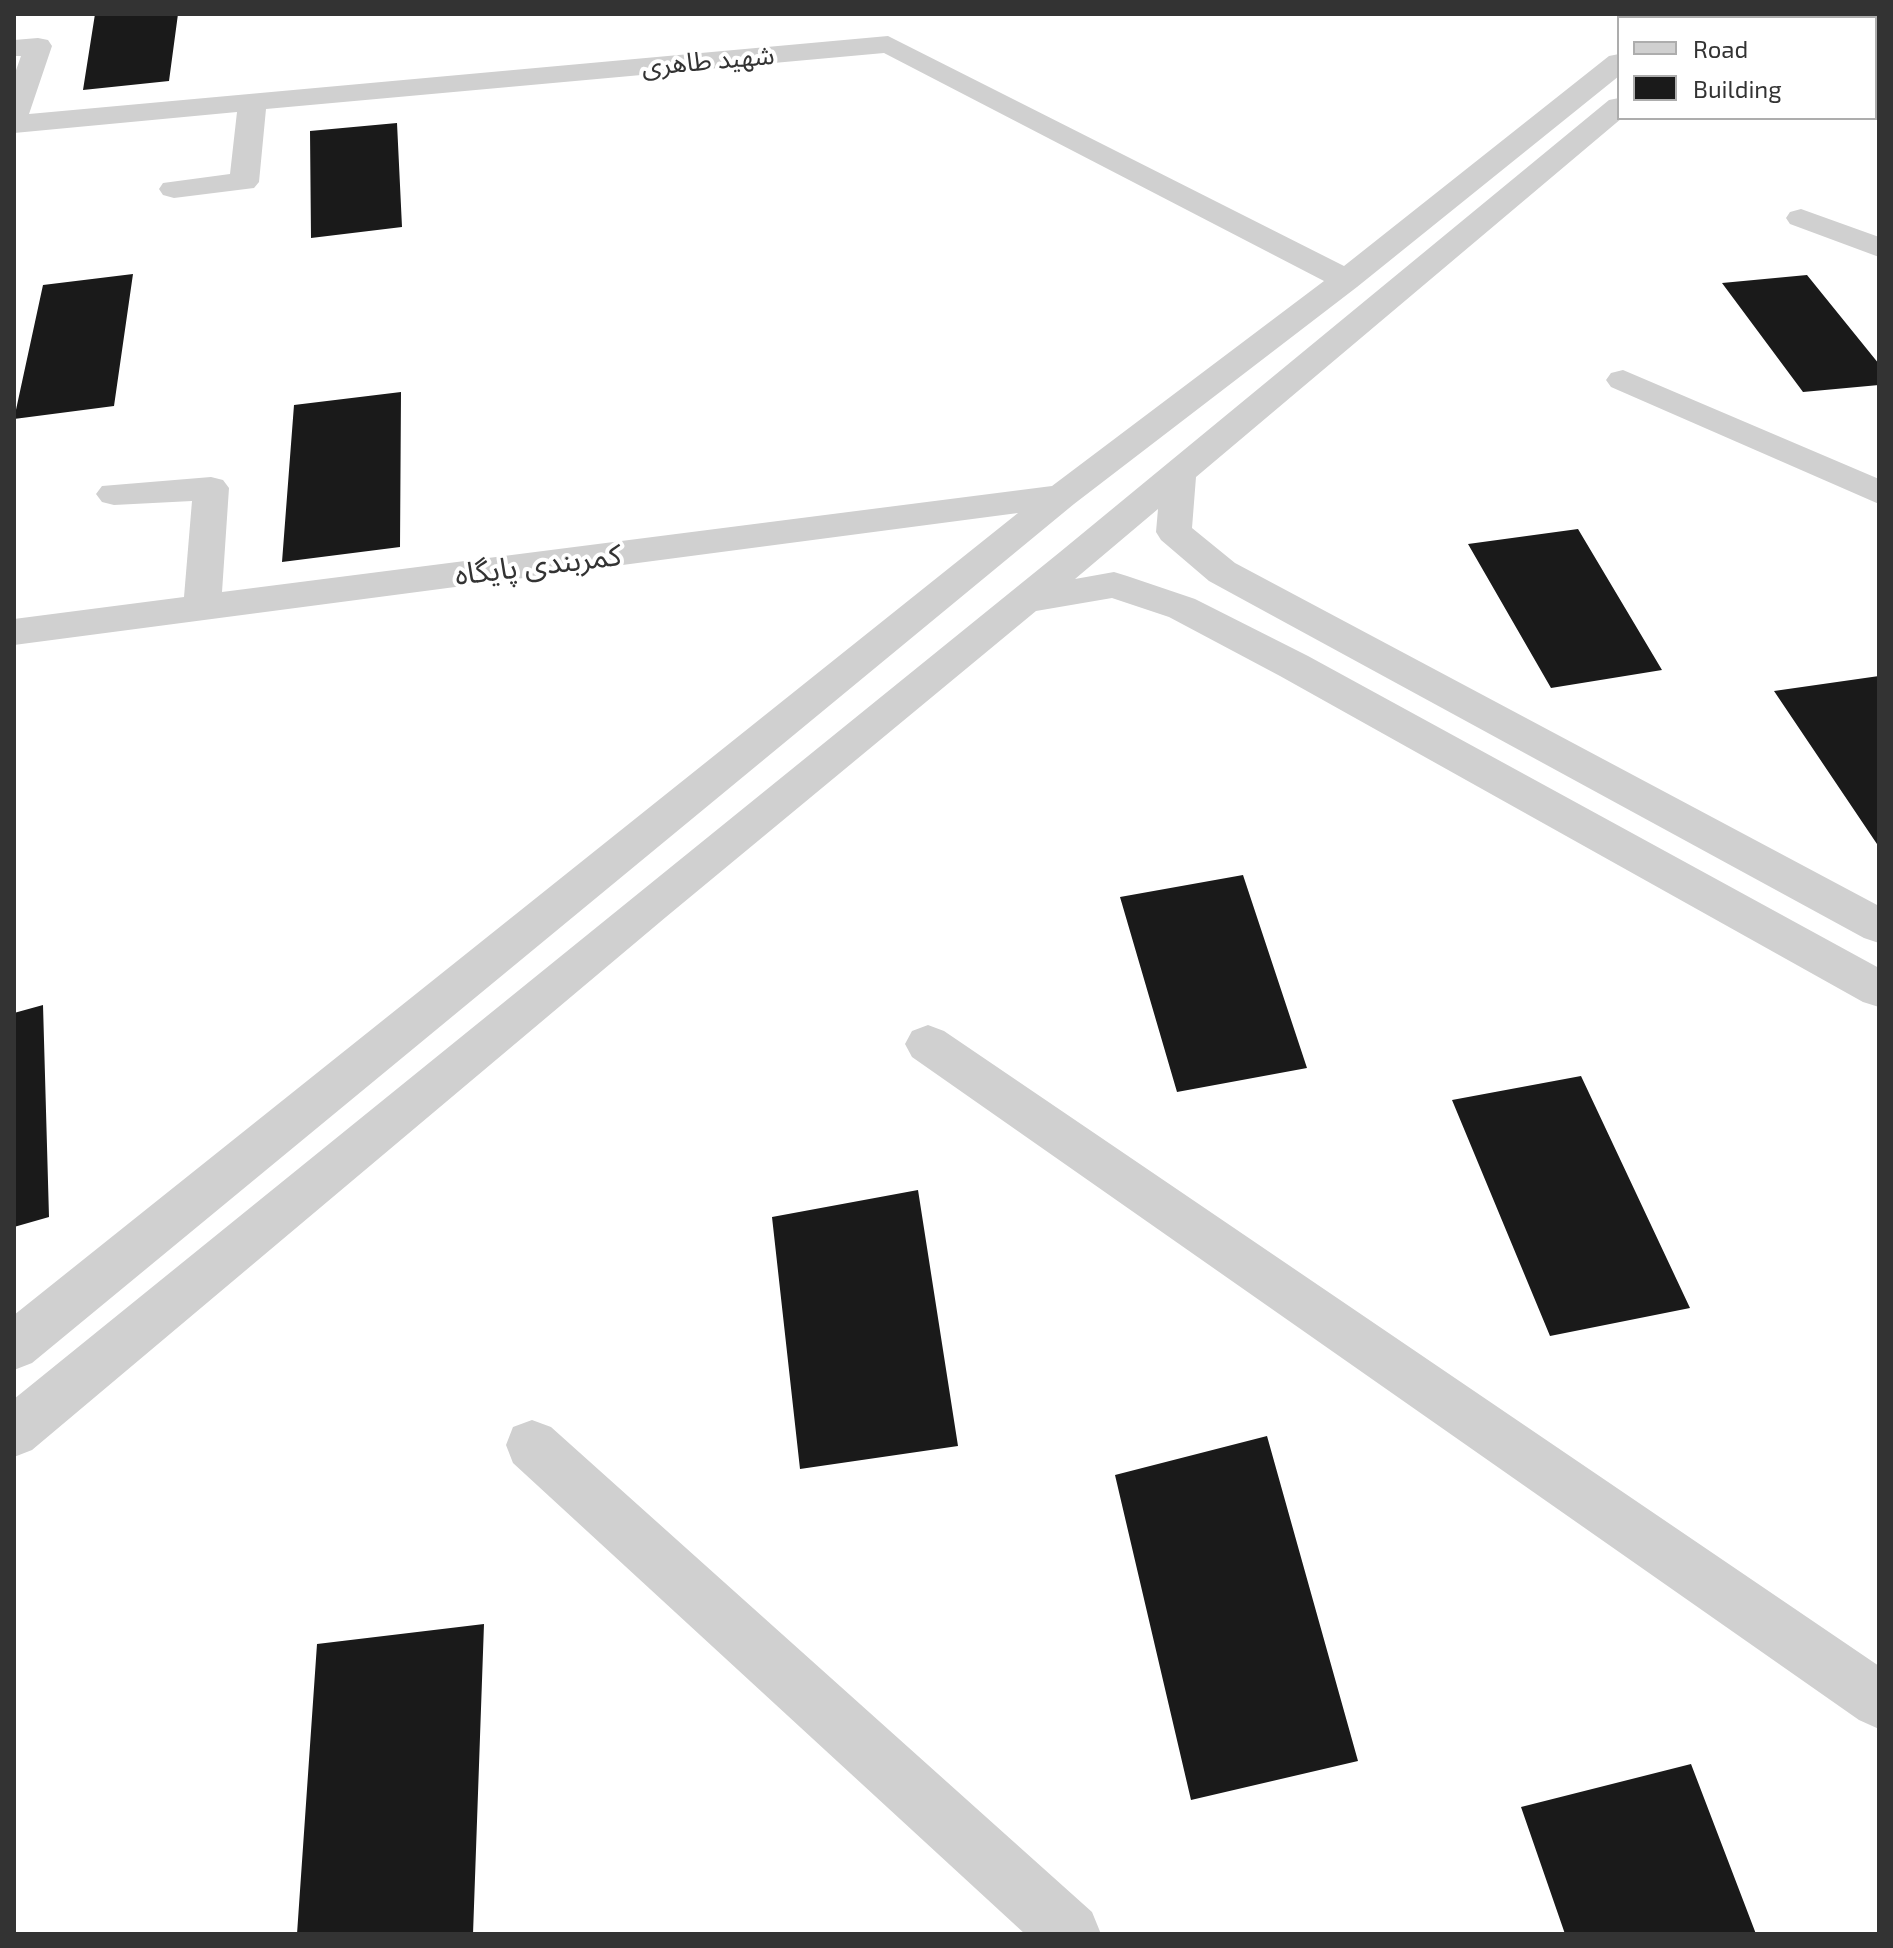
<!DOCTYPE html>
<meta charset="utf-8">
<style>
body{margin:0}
#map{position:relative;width:1893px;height:1948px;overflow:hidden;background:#fff;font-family:"Exo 2",sans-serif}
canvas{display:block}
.frame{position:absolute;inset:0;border:16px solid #333;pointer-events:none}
.legend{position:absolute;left:1617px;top:16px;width:260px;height:104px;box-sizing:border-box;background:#fff;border:2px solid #adadad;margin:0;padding:10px 14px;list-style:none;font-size:24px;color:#333}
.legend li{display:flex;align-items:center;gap:16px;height:40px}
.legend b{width:40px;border:2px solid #adadad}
</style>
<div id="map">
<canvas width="1893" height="1948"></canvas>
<div class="frame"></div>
<ul class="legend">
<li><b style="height:10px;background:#d0d0d0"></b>Road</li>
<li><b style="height:22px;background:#1a1a1a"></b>Building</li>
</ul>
</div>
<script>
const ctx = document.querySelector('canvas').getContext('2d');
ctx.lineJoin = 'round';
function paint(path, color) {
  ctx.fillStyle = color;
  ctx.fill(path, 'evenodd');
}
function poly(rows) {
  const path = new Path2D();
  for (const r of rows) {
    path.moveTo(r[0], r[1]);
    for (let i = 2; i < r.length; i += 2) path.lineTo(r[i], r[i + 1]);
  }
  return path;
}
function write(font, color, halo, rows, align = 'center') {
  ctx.font = font + ' "Exo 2","Noto Sans Arabic",sans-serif';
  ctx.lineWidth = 8;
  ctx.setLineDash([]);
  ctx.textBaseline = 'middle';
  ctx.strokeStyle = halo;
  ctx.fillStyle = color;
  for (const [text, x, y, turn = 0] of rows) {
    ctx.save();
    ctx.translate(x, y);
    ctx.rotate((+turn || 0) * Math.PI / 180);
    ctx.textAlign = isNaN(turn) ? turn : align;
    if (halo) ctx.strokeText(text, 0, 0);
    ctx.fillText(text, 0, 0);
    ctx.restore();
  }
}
const building = poly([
 [95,14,178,14,169,81,83,90],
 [397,123,402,227,311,238,310,131],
 [133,274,114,406,14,419,43,285],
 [1807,275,1879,364,1879,385,1803,392,1722,283],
 [401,392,400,547,282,562,294,405],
 [1578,529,1662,670,1551,688,1468,544],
 [1879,676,1879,847,1774,691],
 [1243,875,1307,1068,1177,1092,1120,897],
 [43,1005,49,1217,14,1227,14,1013],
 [1581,1076,1690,1308,1550,1336,1452,1100],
 [918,1190,958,1446,800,1469,772,1217],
 [1267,1436,1358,1761,1191,1800,1115,1475],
 [484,1624,473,1934,297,1934,317,1644],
 [1691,1764,1756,1934,1565,1934,1521,1807]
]);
const minor = poly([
 [1663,14,1692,14,1690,18,1661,18,1663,14],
 [1713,14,1742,14,1740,18,1711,18,1713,14],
 [888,36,1344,266,1609,56,1619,54,1619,76,1357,287,1074,504,32,1363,14,1370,14,1315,1018,513,14,645,14,619,184,597,192,501,114,505,102,502,96,494,102,486,211,477,223,480,229,488,222,592,1052,486,1324,281,884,53,266,109,259,182,254,188,174,198,163,195,159,189,163,183,230,174,237,112,14,133,14,76,21,56,14,56,14,40,38,38,48,40,52,46,29,114,888,36],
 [1619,98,1619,118,1622,118,1196,477,1192,528,1235,563,1879,906,1879,943,1864,938,1209,581,1161,540,1156,532,1158,509,1075,579,1114,572,1127,576,1195,599,1308,656,1879,968,1879,1007,1863,1002,1280,676,1169,617,1112,598,1036,611,666,917,32,1450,14,1457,14,1399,1060,552,1609,100,1619,98],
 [1801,209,1879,237,1879,257,1790,224,1786,218,1790,212,1801,209],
 [1623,370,1879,479,1879,504,1611,387,1606,380,1611,373,1623,370],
 [928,1025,944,1031,1879,1666,1879,1729,1859,1720,912,1057,905,1044,912,1031,928,1025],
 [532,1420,551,1427,1092,1912,1101,1934,1025,1934,513,1463,506,1445,513,1427,532,1420]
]);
const farStreetnames = [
 ["شهید طاهری",708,61,-5]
];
const streetNames = [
 ["کمربندی پایگاه",538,565,-7]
];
paint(building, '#1a1a1a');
paint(minor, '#d0d0d0');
write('26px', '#333', '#fff', farStreetnames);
write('30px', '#333', '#fff', streetNames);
</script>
